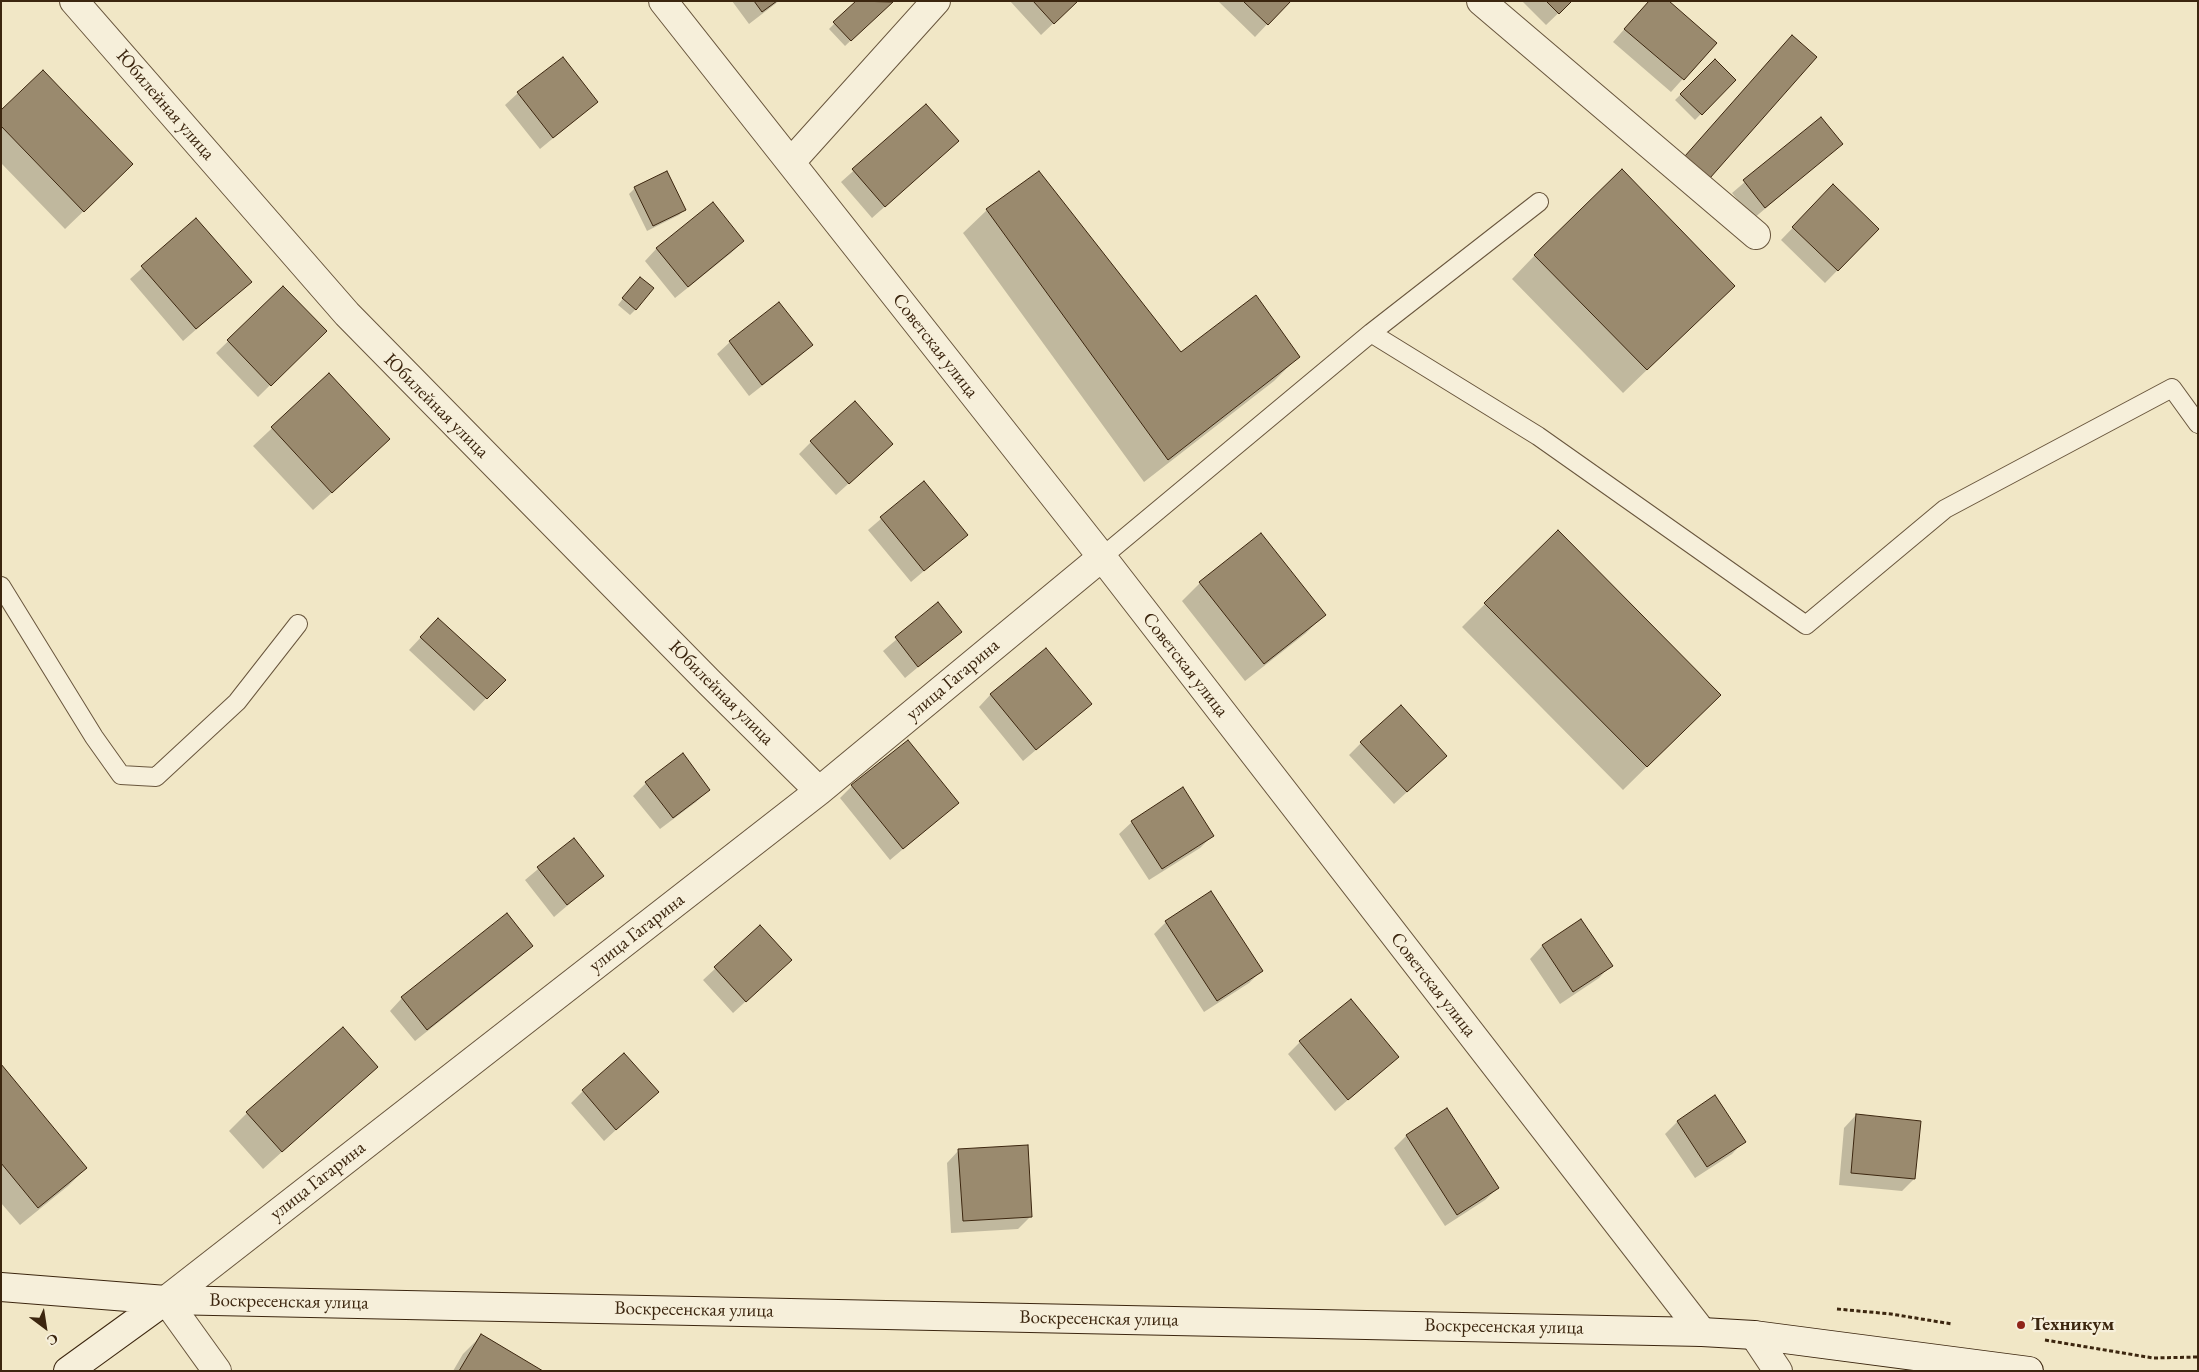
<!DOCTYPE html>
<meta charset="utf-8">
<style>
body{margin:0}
#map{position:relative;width:2199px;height:1372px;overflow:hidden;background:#f1e7c6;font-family:"EB Garamond",serif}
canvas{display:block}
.frame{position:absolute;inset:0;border:2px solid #3c260f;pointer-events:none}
.north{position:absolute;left:20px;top:1302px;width:50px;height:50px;-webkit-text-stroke:4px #f6efda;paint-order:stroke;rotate:149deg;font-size:14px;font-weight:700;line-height:20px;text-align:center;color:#3c260f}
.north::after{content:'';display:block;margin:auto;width:18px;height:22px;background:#3c260f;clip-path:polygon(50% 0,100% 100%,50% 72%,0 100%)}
</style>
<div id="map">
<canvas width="2199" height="1372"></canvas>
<div class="frame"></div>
<div class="north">С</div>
</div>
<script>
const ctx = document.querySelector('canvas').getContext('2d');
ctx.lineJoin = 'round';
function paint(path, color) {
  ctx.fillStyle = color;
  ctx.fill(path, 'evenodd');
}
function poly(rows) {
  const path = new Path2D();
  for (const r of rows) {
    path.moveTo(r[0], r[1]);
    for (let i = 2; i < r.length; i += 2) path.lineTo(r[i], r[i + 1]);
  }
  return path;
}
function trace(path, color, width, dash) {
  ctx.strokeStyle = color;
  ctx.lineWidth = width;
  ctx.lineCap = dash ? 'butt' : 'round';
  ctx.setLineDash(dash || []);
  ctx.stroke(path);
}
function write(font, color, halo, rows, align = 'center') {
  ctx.font = font + ' "EB Garamond",serif';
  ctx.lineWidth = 4.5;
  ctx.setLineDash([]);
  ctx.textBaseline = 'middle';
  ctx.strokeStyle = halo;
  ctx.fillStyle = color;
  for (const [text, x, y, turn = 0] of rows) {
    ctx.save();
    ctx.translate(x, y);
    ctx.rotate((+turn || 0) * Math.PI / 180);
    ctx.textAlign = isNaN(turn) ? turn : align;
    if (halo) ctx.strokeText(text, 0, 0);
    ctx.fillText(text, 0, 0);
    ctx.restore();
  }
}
const shadow = poly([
 [732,1,779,1,749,24],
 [857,1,891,2,845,46,829,29],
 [1010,1,1077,1,1041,35],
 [1218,1,1289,1,1255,37],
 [1522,1,1571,1,1546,25],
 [1649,1,1715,43,1671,92,1613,42],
 [1792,37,1709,177,1674,169,1780,49],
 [563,58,597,102,540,149,505,105,518,93],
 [1715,61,1734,80,1695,120,1675,100],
 [926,106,945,153,872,218,841,182],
 [1,111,114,182,65,229,1,163],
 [1820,118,1841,144,1753,219,1732,193],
 [1833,186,1878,229,1825,283,1781,240],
 [635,188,685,209,679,215,647,231,629,194],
 [987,210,1180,353,1298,357,1274,381,1144,482,963,233],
 [196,220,250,282,183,341,130,279],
 [743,241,731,253,675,298,645,261,657,248],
 [1535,255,1710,309,1623,393,1512,279],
 [634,284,636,309,630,315,618,305],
 [283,288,325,331,258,397,216,353],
 [779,303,811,345,799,357,749,396,717,354,730,342],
 [329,375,371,457,313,510,253,446],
 [811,442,879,456,836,495,799,454],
 [924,482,966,535,911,582,868,530],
 [1558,531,1696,718,1623,790,1462,627],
 [1200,583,1324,615,1306,633,1245,681,1182,601],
 [938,604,960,632,905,678,883,651],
 [438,619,504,680,474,711,409,650],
 [991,694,1090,704,1023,761,979,707],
 [1361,743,1433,768,1394,804,1349,755],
 [683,755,709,790,696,802,660,829,633,796,646,783],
 [852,786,958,803,890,860,840,798],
 [1132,822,1213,835,1200,848,1149,880,1119,834],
 [574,839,602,876,554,917,525,880],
 [1581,920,1611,965,1599,978,1560,1004,1530,959,1542,946],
 [1166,922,1261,971,1249,983,1204,1012,1154,934],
 [760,927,791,960,733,1013,703,980],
 [532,946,519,958,415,1041,390,1011,402,998],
 [1300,1042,1398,1057,1335,1111,1288,1054],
 [1,1066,86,1168,68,1186,20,1225,1,1203],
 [376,1067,263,1169,229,1131,247,1113],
 [583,1091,657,1092,604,1141,571,1103],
 [1715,1097,1744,1141,1732,1154,1695,1178,1665,1134,1677,1122],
 [1447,1110,1498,1188,1485,1200,1445,1226,1394,1148,1406,1136],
 [1856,1115,1914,1179,1902,1191,1839,1185,1844,1128],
 [959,1150,1030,1217,1018,1229,951,1233,947,1163],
 [481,1336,540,1371,453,1371,463,1354]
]);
const building = poly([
 [754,1,777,1,762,12,754,1],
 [856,1,893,2,851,41,833,22,856,1],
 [1033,1,1078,1,1054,24,1033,1],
 [1243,1,1291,1,1268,25,1243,1],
 [1546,1,1572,1,1559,14,1546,1],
 [1649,1,1669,1,1717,43,1684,80,1624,29,1649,1],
 [1792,35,1817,57,1710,178,1685,156,1792,35],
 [563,57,598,102,553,138,517,92,563,57],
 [1715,59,1736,80,1702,115,1680,94,1715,59],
 [43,70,133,164,84,212,1,126,1,110,43,70],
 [926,104,959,141,885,207,852,169,926,104],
 [1821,117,1843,144,1765,208,1743,180,1821,117],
 [1622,169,1735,286,1647,370,1534,255,1622,169],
 [667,171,686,210,653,226,634,187,667,171],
 [1039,171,1181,352,1256,295,1300,357,1168,460,986,209,1039,171],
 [1833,184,1879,229,1838,271,1792,227,1833,184],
 [713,202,744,241,688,287,656,248,713,202],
 [196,218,252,282,196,329,141,266,196,218],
 [640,277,654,288,636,310,622,298,640,277],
 [283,286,327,331,271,386,227,340,283,286],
 [779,302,813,345,762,385,729,341,779,302],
 [329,373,390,439,332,493,271,427,329,373],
 [855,401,893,444,849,484,810,441,855,401],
 [924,481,968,535,924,571,880,517,924,481],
 [1558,530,1721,695,1647,767,1484,603,1558,530],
 [1261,533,1326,615,1264,664,1199,582,1261,533],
 [938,602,962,632,918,667,895,637,938,602],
 [438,618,506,680,487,699,420,637,438,618],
 [1046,648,1092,704,1036,750,990,694,1046,648],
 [1401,705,1447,756,1407,792,1360,742,1401,705],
 [908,740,959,803,903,849,851,785,908,740],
 [683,753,710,790,673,818,645,782,683,753],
 [1183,787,1214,836,1162,869,1131,821,1183,787],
 [574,838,604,876,567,905,537,867,574,838],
 [1211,891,1263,971,1217,1001,1165,921,1211,891],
 [507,913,533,946,427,1030,401,997,507,913],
 [1581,919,1613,966,1573,992,1542,945,1581,919],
 [760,925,792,960,746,1002,714,967,760,925],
 [1351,999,1399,1057,1348,1100,1299,1041,1351,999],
 [343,1027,378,1067,282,1152,246,1112,343,1027],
 [624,1053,659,1092,616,1130,582,1090,624,1053],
 [1,1064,87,1168,38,1208,1,1163,1,1064],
 [1715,1095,1746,1142,1707,1167,1677,1121,1715,1095],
 [1447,1108,1499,1188,1457,1215,1406,1135,1447,1108],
 [1856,1114,1921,1121,1915,1179,1851,1173,1856,1114],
 [1028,1145,1032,1217,963,1221,958,1149,1028,1145],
 [481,1334,543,1371,459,1371,481,1334]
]);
const path = poly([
 [1837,1309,1891,1314,1952,1324],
 [2045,1340,2153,1358,2198,1357]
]);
const lane = poly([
 [1371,333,1539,202],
 [1102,557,1371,333,1538,436,1806,625,1945,509,2172,388,2198,424],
 [1,586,94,737,121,775,156,777,237,702,298,624]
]);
const street = poly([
 [74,1,347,314,708,681,819,791],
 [663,1,1102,557,1702,1332],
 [1481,1,1756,235],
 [791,162,936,1],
 [1754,1335,1778,1371],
 [217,1371,166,1300,819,791,1102,557]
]);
const secondary = poly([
 [1,1287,166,1300,1702,1332,1754,1335,2029,1371],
 [68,1371,166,1300]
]);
const markers = [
 [2021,1325,5,"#8f2418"]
];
const streetNames = [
 ["Юбилейная улица",165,105,49],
 ["Советская улица",935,346,52],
 ["Юбилейная улица",436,406,45],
 ["Советская улица",1185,665,52],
 ["улица Гагарина",953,680,-40],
 ["Юбилейная улица",721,693,45],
 ["улица Гагарина",637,933,-38],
 ["Советская улица",1433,985,52],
 ["улица Гагарина",318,1181,-38],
 ["Воскресенская улица",289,1302,1],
 ["Воскресенская улица",694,1310,1],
 ["Воскресенская улица",1099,1319,1],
 ["Воскресенская улица",1504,1327,1]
];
const poiNames = [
 ["Техникум",2031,1325]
];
paint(shadow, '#0003');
paint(building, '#9a8a6e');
trace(building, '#3c260f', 1);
trace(lane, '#69563d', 20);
trace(street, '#69563d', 30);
trace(secondary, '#3c260f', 30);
trace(path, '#3c260f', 3, [4, 2.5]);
trace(lane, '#f6efda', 18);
trace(street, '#f6efda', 28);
trace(secondary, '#f6efda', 28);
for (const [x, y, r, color] of markers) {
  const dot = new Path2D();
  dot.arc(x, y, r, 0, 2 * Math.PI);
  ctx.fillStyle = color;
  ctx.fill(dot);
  trace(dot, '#f6efda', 2);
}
write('19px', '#3c260f', '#f6efda', streetNames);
write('bold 19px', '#3c260f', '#f6efda', poiNames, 'left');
</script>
